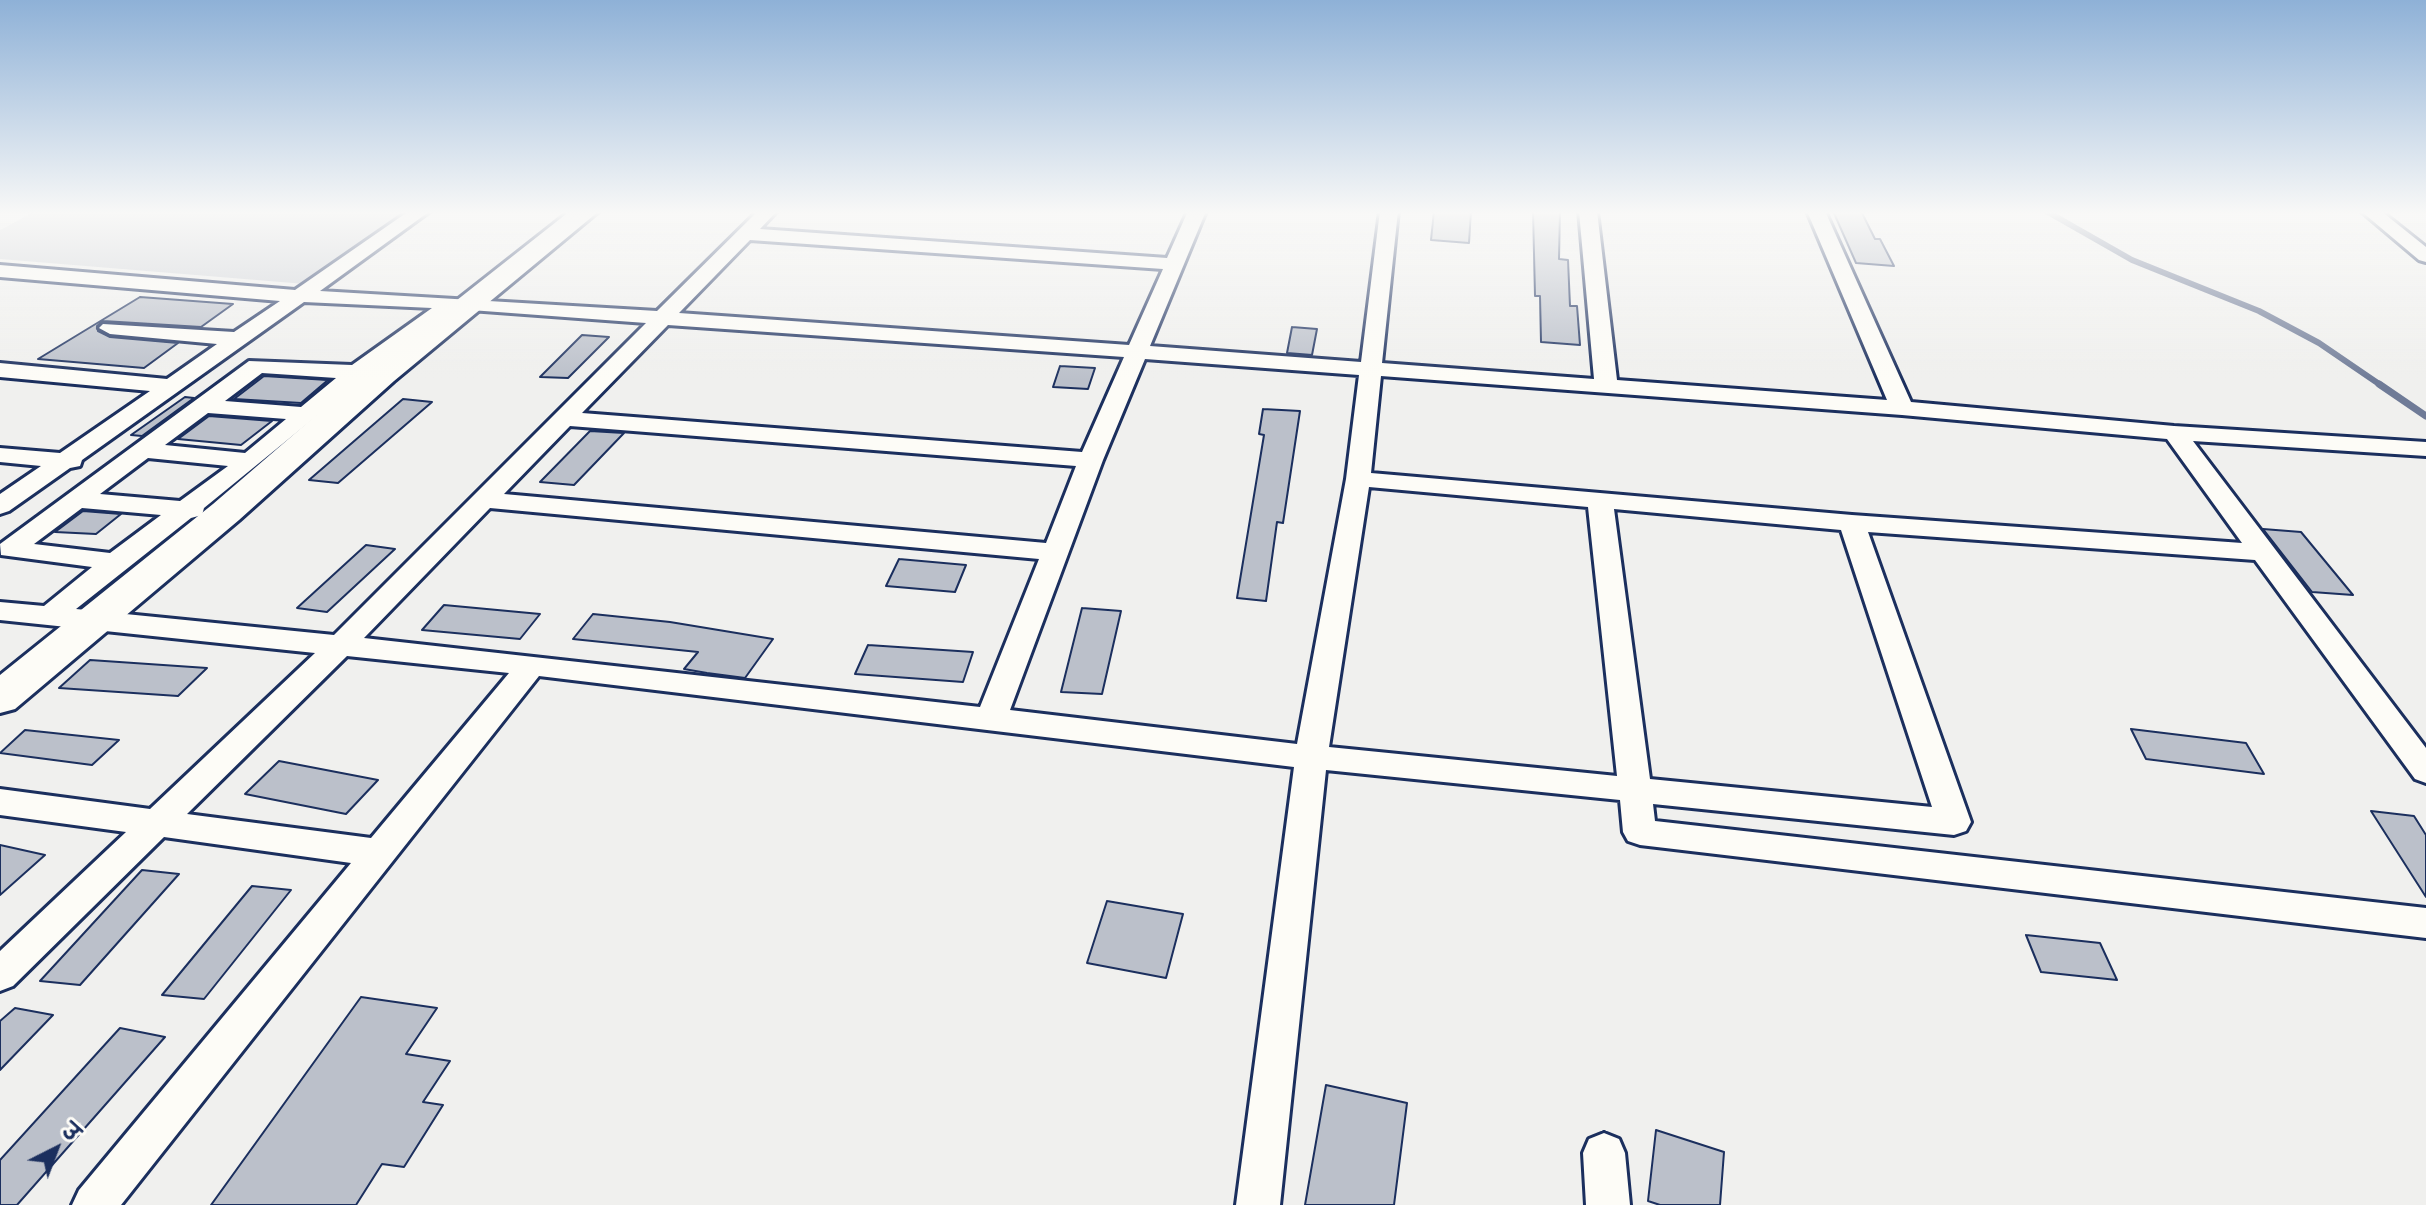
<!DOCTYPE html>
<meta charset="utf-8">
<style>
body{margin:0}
#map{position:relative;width:2426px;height:1205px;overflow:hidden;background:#f0f0ee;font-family:"Playpen Sans","Playpen Sans Deva",sans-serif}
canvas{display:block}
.north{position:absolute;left:16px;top:1109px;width:80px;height:80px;-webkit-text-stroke:6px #fdfcf7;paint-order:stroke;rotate:42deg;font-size:22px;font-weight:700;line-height:32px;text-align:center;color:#1b2f5e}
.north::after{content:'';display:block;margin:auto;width:28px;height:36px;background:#1b2f5e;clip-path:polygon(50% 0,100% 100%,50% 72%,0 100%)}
</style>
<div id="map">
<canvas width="2426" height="1205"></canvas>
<div class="north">उ</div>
</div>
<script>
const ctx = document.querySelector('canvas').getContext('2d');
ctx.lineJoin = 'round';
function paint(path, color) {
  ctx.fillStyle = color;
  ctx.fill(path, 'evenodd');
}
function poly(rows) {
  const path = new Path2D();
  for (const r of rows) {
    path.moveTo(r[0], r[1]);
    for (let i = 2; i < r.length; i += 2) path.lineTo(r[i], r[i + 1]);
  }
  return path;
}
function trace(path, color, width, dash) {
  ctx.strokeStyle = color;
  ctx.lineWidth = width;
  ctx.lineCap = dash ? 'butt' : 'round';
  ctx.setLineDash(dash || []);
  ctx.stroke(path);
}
const green = poly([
 [36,211,407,211,305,284,0,259,0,230]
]);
const streamFar1 = poly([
 [2046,211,2132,260,2259,311,2319,343,2382,386]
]);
const stream = poly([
 [2379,384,2426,416]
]);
const building = poly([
 [1434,211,1471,211,1469,243,1431,240,1434,211],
 [1533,211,1560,211,1559,259,1568,260,1570,306,1577,306,1580,345,1541,342,1540,296,1535,296,1533,211],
 [1833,211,1861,211,1875,239,1880,239,1894,266,1856,263,1833,211],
 [140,297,233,304,201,327,103,321,97,326,98,331,110,337,178,343,144,368,38,359,140,297],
 [1292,327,1317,329,1312,355,1287,353,1292,327],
 [582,335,609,337,568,378,540,377,582,335],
 [1060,366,1095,368,1088,389,1053,387,1060,366],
 [264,376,328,380,301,403,234,399,264,376],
 [185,397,194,398,142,436,131,435,185,397],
 [403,399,432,402,338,483,309,480,403,399],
 [1263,409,1300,411,1283,523,1277,522,1266,601,1237,598,1264,435,1259,434,1263,409],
 [209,416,272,421,241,445,178,439,209,416],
 [590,431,624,433,574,485,540,482,590,431],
 [83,511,121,514,96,534,55,532,83,511],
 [2263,529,2301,532,2353,595,2312,592,2263,529],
 [366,545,395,549,327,612,297,608,366,545],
 [899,559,966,565,955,592,886,586,899,559],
 [444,605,540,614,520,639,422,630,444,605],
 [1082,608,1121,611,1102,694,1061,692,1082,608],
 [593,614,670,622,773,639,745,678,707,673,684,669,698,652,573,639,593,614],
 [868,645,973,652,963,682,855,674,868,645],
 [90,660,207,668,178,696,59,688,90,660],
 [2131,729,2246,743,2264,774,2146,759,2131,729],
 [25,730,119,740,92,765,0,753,25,730],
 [279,761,378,780,346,814,245,794,279,761],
 [2371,811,2414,816,2426,835,2426,897,2371,811],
 [0,845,45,855,0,895,0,845],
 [142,870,179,874,80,985,40,981,142,870],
 [252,886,291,890,204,999,162,995,252,886],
 [1107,901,1183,914,1166,978,1087,963,1107,901],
 [2026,935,2100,943,2117,980,2041,972,2026,935],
 [361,997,437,1008,406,1054,450,1061,423,1102,443,1105,404,1167,382,1164,356,1205,211,1205,361,997],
 [15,1008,53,1015,0,1070,0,1021,15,1008],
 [120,1028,165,1037,17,1205,0,1205,0,1160,120,1028],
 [1326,1085,1407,1103,1394,1205,1305,1205,1326,1085],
 [1656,1130,1724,1152,1720,1205,1660,1205,1648,1201,1656,1130]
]);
const minor = poly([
 [409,211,430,211,320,291,657,311,758,211,777,211,760,229,1167,258,1188,211,1206,211,1150,346,1361,362,1380,211,1398,211,1382,363,1594,379,1579,211,1597,211,1617,380,1887,400,1807,211,1825,211,1911,402,2174,426,2426,442,2426,456,2193,441,2426,748,2426,783,2415,779,2255,560,1868,532,1971,822,1966,831,1954,835,1653,804,1655,821,2426,908,2426,938,1640,845,1628,841,1623,832,1620,800,1326,770,1280,1205,1236,1205,1294,767,539,676,121,1205,72,1205,79,1190,351,863,164,837,13,986,0,991,0,951,126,832,0,815,0,789,150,809,315,653,0,620,0,602,44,606,92,567,1,555,0,544,249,361,352,365,432,308,304,302,82,460,80,466,70,468,9,511,0,514,0,494,41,466,0,462,0,448,60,453,150,391,0,377,0,363,167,379,217,344,110,334,99,328,103,324,234,332,280,301,0,277,0,265,295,290,409,211],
 [750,240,1163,269,1129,345,679,313,750,240],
 [457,309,646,323,334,635,76,609,191,518,202,515,204,508,362,379,391,379,394,374,391,369,378,367,457,309],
 [668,325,1124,357,1082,452,582,413,668,325],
 [1145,359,1359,375,1346,479,1297,744,1010,710,1103,460,1145,359],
 [262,373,336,378,301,407,225,401,262,373],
 [1381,376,1902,415,2167,439,2242,543,1852,515,1371,473,1381,376],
 [208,413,286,419,245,453,165,445,208,413],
 [570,426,1076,466,1046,543,504,494,570,426],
 [148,458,228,466,180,501,100,494,148,458],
 [1369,487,1588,507,1617,776,1329,747,1369,487],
 [82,508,161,515,110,553,34,544,82,508],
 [490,508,1039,559,980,707,364,638,490,508],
 [1614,509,1841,530,1932,807,1650,779,1614,509],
 [347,656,509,673,371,838,187,814,347,656],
 [2361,211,2381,211,2426,247,2426,262,2419,260,2361,211],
 [1604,1133,1619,1139,1625,1153,1630,1205,1586,1205,1583,1153,1589,1139,1604,1133]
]);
const secondary = poly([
 [570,211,599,211,394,381,239,520,15,709,0,713,0,675,213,504,372,367,570,211]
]);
paint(green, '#d0d3d8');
trace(streamFar1, '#6f7b97', 6);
trace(stream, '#6f7b97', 7);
paint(building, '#bbc0ca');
trace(building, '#1b2f5e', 2);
trace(minor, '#1b2f5e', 6);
trace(secondary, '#1b2f5e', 6);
paint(minor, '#fdfcf7');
paint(secondary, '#fdfcf7');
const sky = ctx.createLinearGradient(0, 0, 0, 380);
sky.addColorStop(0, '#8eb1d7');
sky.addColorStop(0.56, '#f8f8f7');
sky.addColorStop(1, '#f8f8f700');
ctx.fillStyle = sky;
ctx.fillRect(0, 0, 2426, 380);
</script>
